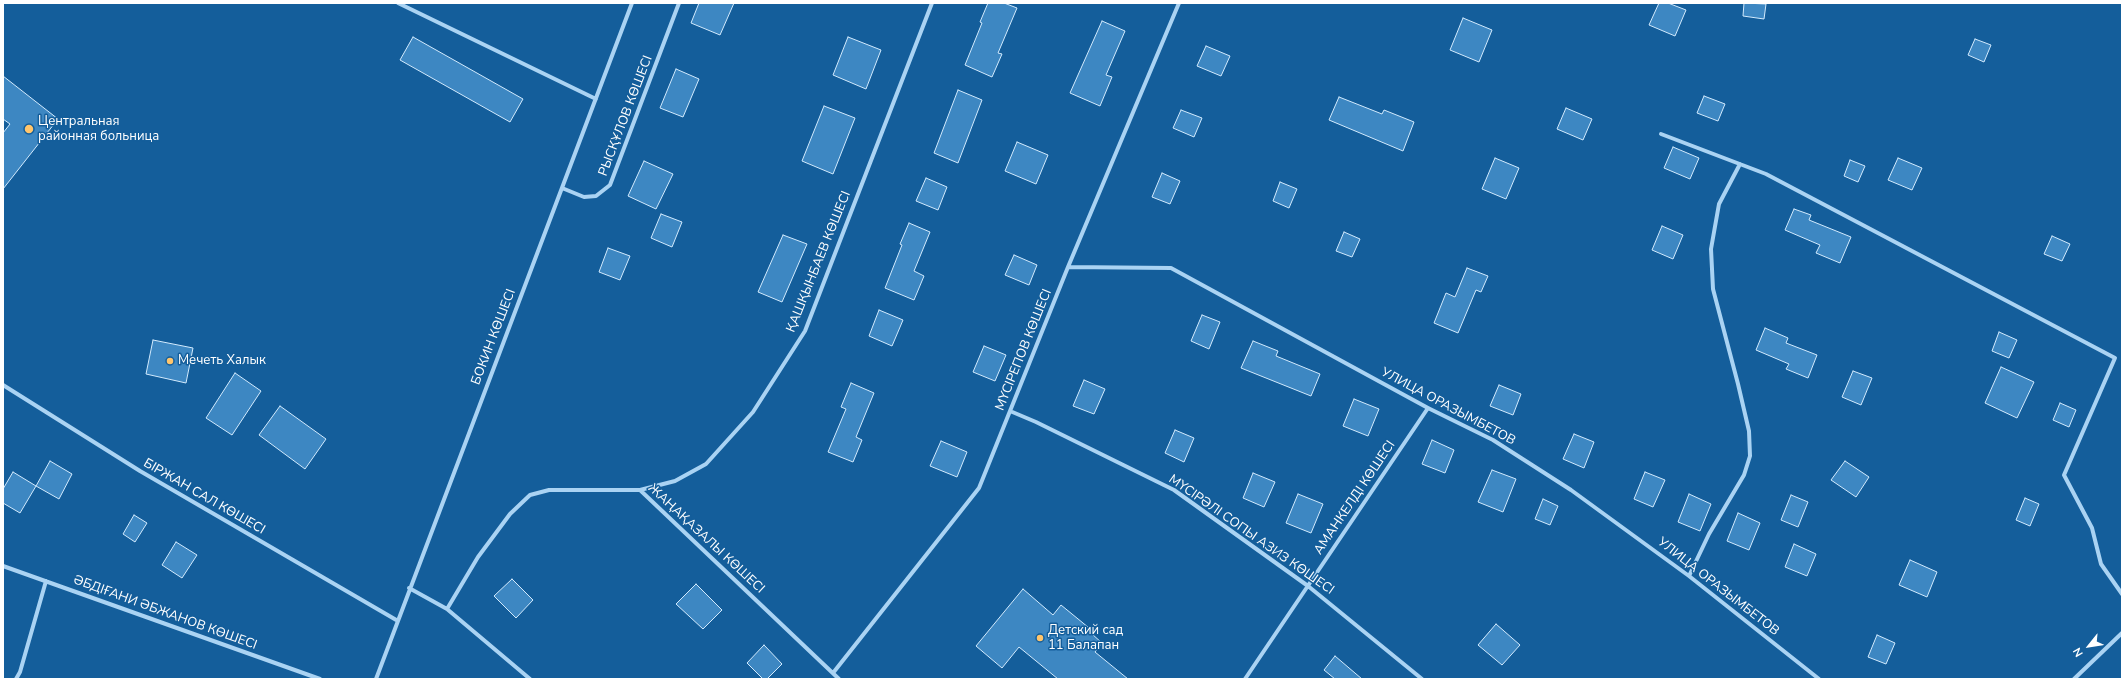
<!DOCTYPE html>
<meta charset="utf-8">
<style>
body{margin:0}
#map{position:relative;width:2125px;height:682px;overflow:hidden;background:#145e9b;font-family:"Nunito Sans",sans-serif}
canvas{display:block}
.frame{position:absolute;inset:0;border:4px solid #fff;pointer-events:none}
.north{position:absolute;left:2069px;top:626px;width:40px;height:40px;-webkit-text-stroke:3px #145e9b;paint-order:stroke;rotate:240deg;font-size:11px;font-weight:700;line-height:16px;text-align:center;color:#fff}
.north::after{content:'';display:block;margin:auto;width:14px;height:18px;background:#fff;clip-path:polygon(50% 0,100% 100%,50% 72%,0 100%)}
</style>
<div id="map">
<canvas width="2125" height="682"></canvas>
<div class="frame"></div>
<div class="north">N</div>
</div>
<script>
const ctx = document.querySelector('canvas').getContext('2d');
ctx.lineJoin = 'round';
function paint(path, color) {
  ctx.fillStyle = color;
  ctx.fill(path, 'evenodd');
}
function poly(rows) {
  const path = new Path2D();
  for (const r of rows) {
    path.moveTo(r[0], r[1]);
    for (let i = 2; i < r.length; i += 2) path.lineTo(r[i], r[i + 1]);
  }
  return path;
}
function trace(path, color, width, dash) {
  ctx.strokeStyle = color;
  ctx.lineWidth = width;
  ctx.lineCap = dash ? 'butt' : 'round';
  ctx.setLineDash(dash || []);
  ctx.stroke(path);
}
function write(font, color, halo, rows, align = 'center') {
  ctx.font = font + ' "Nunito Sans",sans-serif';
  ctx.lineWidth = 3;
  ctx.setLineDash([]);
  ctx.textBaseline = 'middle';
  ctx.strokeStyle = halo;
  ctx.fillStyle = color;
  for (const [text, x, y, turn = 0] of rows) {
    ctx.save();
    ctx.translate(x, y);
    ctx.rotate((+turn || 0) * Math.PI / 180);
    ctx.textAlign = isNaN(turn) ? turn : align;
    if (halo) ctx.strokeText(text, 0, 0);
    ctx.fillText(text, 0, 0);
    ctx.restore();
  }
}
const building = poly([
 [699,3,734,3,720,35,691,23,699,3],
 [988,3,1004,3,1017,8,998,53,1002,54,992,77,965,65,982,23,980,22,988,3],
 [1659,3,1668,3,1686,10,1675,36,1649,25,1659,3],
 [1744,3,1766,4,1764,19,1743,16,1744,3],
 [1463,18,1492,30,1479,62,1450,50,1463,18],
 [1102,21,1125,31,1106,75,1112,77,1100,106,1070,93,1102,21],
 [413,37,523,99,510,122,400,60,413,37],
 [848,37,881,50,866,89,833,75,848,37],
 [1975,39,1991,45,1984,62,1968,55,1975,39],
 [1206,46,1230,56,1221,76,1197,66,1206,46],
 [676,69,699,79,683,117,660,108,676,69],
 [3,76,58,119,3,189,3,133,10,124,3,119,3,76],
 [958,90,982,100,958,163,934,153,958,90],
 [1704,96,1725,104,1718,121,1697,113,1704,96],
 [1339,97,1382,114,1384,110,1414,122,1403,151,1329,120,1339,97],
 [824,106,855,118,833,174,802,161,824,106],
 [1566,108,1592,119,1583,140,1557,129,1566,108],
 [1181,110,1202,118,1194,137,1173,128,1181,110],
 [1017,142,1048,155,1036,184,1005,171,1017,142],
 [1673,147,1699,158,1690,179,1664,168,1673,147],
 [1495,158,1519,168,1506,199,1482,189,1495,158],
 [1898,158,1922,168,1912,190,1888,180,1898,158],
 [1850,160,1865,166,1858,182,1844,176,1850,160],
 [644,161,673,174,656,209,628,196,644,161],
 [1162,173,1180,181,1170,204,1152,197,1162,173],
 [926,178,947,187,938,210,916,201,926,178],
 [1280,182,1297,189,1289,208,1273,201,1280,182],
 [1794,209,1811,215,1809,220,1851,237,1840,263,1816,253,1820,245,1785,230,1794,209],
 [661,214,682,222,672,247,651,238,661,214],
 [909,223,930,232,914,271,924,276,914,300,885,288,902,245,900,244,909,223],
 [1662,226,1683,235,1673,259,1652,250,1662,226],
 [1344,232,1360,239,1352,257,1336,251,1344,232],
 [783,235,807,244,782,302,758,292,783,235],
 [2052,236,2070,244,2062,261,2044,254,2052,236],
 [608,248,630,256,620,280,599,272,608,248],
 [1014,255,1037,265,1029,285,1005,275,1014,255],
 [1467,268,1488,276,1481,292,1476,290,1458,333,1434,323,1446,293,1455,297,1467,268],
 [879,310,903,320,892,346,869,336,879,310],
 [1202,315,1220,322,1209,349,1191,341,1202,315],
 [1765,328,1788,338,1786,343,1817,355,1808,378,1786,369,1789,364,1756,350,1765,328],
 [1999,332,2017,340,2009,358,1992,351,1999,332],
 [153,340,193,348,186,383,146,374,153,340],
 [1253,341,1278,351,1276,356,1320,374,1311,396,1241,368,1253,341],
 [984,346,1006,355,995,381,973,372,984,346],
 [2001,367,2034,382,2017,418,1985,403,2001,367],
 [1853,371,1872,378,1861,405,1842,397,1853,371],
 [235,373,261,391,232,435,206,418,235,373],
 [1084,380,1105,389,1094,414,1073,406,1084,380],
 [851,383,874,393,856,437,862,440,853,462,828,452,846,409,841,407,851,383],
 [1499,385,1521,394,1513,415,1490,406,1499,385],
 [1354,399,1379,409,1368,436,1343,426,1354,399],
 [2060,403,2076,410,2069,427,2053,420,2060,403],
 [280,406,326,439,305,469,259,435,280,406],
 [1175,430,1194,438,1184,462,1165,453,1175,430],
 [1574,434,1594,442,1584,468,1563,459,1574,434],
 [1432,440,1454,450,1445,473,1422,464,1432,440],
 [941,441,967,452,957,477,930,466,941,441],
 [50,461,72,474,59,499,36,486,50,461],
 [1845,461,1869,477,1856,497,1831,480,1845,461],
 [1492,470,1516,479,1503,512,1478,502,1492,470],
 [13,472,36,486,20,513,3,503,3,489,13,472],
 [1645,472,1665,480,1653,507,1634,499,1645,472],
 [1253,473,1275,482,1264,507,1243,498,1253,473],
 [1298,494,1323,504,1311,533,1286,523,1298,494],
 [1689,494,1711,504,1700,531,1678,522,1689,494],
 [1791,495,1808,502,1798,527,1781,520,1791,495],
 [2025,498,2039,504,2030,526,2016,520,2025,498],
 [1543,499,1558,506,1550,525,1535,519,1543,499],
 [1738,513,1760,523,1749,550,1727,541,1738,513],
 [134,515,147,523,135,542,123,534,134,515],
 [176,542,197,555,182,578,162,565,176,542],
 [1794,544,1816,554,1807,576,1785,567,1794,544],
 [1910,560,1937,572,1927,597,1899,585,1910,560],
 [512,579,533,600,516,618,494,596,512,579],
 [696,584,722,610,703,629,676,604,696,584],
 [1023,589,1053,615,1061,605,1094,632,1092,634,1102,643,1095,652,1128,679,1058,679,1019,647,1002,668,976,646,1023,589],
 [1496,624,1520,645,1502,665,1478,645,1496,624],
 [1877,635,1895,643,1886,664,1868,657,1877,635],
 [764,645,782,664,767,679,763,679,747,663,764,645],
 [1335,656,1362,679,1335,679,1324,670,1335,656]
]);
const street = poly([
 [398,3,596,99],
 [1661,134,1766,174,2115,358,2064,475,2092,528,2101,564,2122,594],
 [562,188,584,197,596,196,610,185,679,3],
 [1068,267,1171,268,1428,408,1493,440,1571,490,1689,576,1819,679],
 [3,385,140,471,398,621],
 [1010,411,1036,422,1174,490,1308,586,1422,679],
 [640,490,675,481,706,464,753,412,805,331,932,3],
 [3,566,320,679],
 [1689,576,1709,534,1744,475,1750,456,1749,431,1738,384,1713,289,1711,249,1719,204,1740,164],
 [409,588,447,609,530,679],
 [447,609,478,557,510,514,530,495,549,490,640,490,839,679],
 [833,673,979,488,1068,267,1179,3],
 [16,679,20,672,46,581],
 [376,679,632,3],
 [1245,679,1428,408],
 [2074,679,2122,633]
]);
const markers = [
 [29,129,5,"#ffc56c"],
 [170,361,4,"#ffc56c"],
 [1040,638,4,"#ffc56c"]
];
const streetNames = [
 ["РЫСҚҰЛОВ КӨШЕСІ",626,116,-69],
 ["ҚАШҚЫНБАЕВ КӨШЕСІ",819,262,-68],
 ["БОКИН КӨШЕСІ",494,337,-69],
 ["МҮСІРЕПОВ КӨШЕСІ",1024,350,-68],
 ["УЛИЦА ОРАЗЫМБЕТОВ",1448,407,28],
 ["БІРЖАН САЛ КӨШЕСІ",204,497,30],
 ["АМАНКЕЛДІ КӨШЕСІ",1355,498,-56],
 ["МҮСІРӘЛІ СОПЫ АЗИЗ КӨШЕСІ",1251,535,35],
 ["ЖАҢАҚАЗАЛЫ КӨШЕСІ",706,539,43],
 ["УЛИЦА ОРАЗЫМБЕТОВ",1718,587,38],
 ["ӘБДІҒАНИ ӘБЖАНОВ КӨШЕСІ",165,613,20]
];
const poiNames = [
 ["Центральная",38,122],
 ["районная больница",38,137],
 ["Мечеть Халык",178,361],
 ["Детский сад",1048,631],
 ["11 Балапан",1048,646]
];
paint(building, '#3d87c2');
trace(building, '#d2eafd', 1);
trace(street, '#aad3f3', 4);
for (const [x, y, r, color] of markers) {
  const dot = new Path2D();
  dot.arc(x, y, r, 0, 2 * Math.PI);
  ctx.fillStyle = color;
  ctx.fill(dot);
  trace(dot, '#145e9b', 1.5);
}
write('13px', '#fff', '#145e9b', streetNames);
write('13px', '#fff', '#145e9b', poiNames, 'left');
</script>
